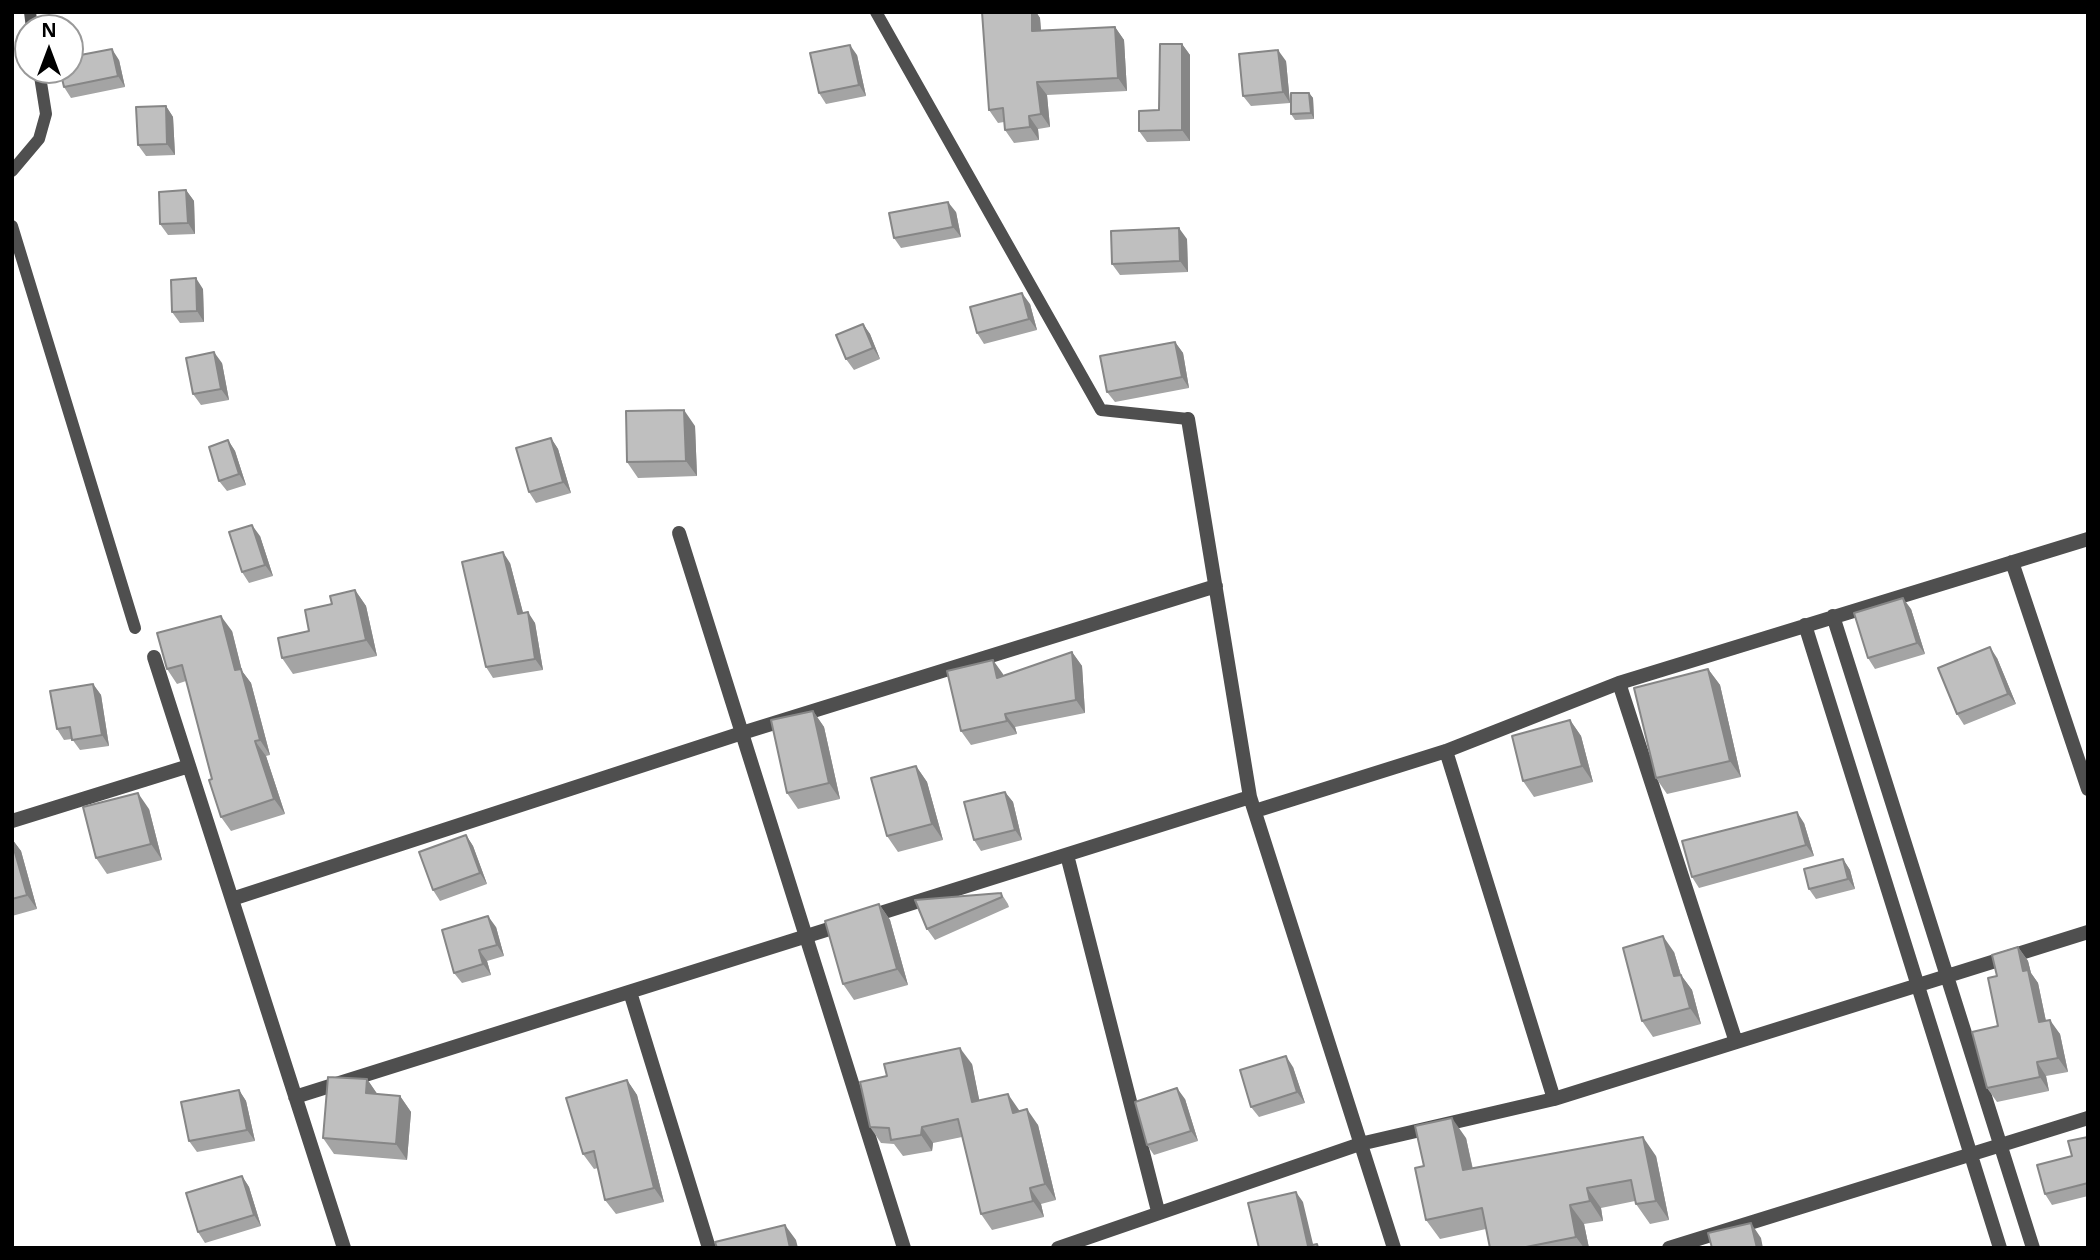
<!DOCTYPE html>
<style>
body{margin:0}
#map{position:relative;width:2100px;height:1260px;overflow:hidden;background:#fff;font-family:"Noto Sans",sans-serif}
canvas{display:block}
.frame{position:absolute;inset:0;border:14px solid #000;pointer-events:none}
.north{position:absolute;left:14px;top:14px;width:70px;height:70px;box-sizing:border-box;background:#fff;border:2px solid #999;border-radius:50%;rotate:0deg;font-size:19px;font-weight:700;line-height:28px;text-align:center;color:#000}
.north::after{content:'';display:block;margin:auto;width:24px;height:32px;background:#000;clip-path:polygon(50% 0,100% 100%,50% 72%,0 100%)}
</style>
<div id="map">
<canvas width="2100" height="1260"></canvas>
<div class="frame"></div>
<div class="north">N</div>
</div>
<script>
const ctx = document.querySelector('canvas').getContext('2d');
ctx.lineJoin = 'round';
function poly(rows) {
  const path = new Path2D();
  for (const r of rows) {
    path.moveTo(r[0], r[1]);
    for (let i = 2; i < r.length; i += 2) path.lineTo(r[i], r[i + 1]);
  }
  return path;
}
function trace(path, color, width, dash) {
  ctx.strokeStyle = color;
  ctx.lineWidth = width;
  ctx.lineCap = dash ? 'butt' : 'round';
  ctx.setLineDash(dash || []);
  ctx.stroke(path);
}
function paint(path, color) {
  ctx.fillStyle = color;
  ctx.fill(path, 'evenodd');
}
const service = poly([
 [30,12,32,28],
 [876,12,1101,410,1188,419],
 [12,171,39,139,46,114,39,70],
 [12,226,135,628]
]);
const minor = poly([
 [1188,419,1250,797,1394,1248],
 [679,533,904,1248],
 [2012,562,2088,789],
 [1833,616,2033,1248],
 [1805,625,2000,1248],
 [154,657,344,1248],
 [1619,683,1736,1042],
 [1446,751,1554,1099],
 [1255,811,1446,751,1619,683,2088,539],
 [12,821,189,766],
 [1067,855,1158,1211],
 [232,899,742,733,1216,586],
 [868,917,1250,797],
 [630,992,709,1248],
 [295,1097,845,924],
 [1058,1248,1360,1144,1554,1099,2088,932],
 [1669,1248,2088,1118]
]);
const wall = poly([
 [982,12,1036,12,1040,18,1041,31,1115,27,1124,40,1127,91,1047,95,1050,127,1038,129,1039,140,1014,143,1005,130,1004,122,998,123,989,110],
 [1182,44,1190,55,1190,141,1147,142,1139,131,1159,110],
 [857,55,866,96,826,104,819,93],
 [119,60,125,87,71,98,64,87],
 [1286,61,1290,103,1251,106,1243,96],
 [1309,93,1313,98,1314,119,1295,120,1291,114],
 [166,106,173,117,175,155,146,156,138,145],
 [186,190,194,201,195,234,168,235,160,224],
 [956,212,961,237,901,248,894,238],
 [1187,239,1188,272,1120,275,1112,264],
 [203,289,204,322,180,323,172,312],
 [1030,304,1037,330,984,344,977,333],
 [863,324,870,334,880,359,854,370,846,359],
 [1175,342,1183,353,1189,388,1115,402,1107,392],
 [222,363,229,400,201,405,193,394],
 [695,426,697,476,638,478,627,462],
 [551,438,558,449,571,493,536,503,529,492],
 [228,440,235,451,246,485,227,491,219,481],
 [260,536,273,576,249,583,242,572],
 [510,563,523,613,535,623,543,670,493,678,486,667],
 [355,590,366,606,377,656,293,674,282,658,309,631,332,604],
 [1911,609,1925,654,1875,669,1868,658],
 [232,631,242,671,251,683,270,755,266,756,285,814,231,831,221,817,212,779,186,681,177,684,167,669],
 [1072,652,1082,666,1085,713,1015,727,1017,734,971,745,961,731,1003,674,1003,676],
 [1997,658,2016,704,1964,725,1957,714],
 [1708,669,1720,685,1741,777,1667,794,1656,778],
 [93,684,101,695,109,746,80,750,72,739,64,740,57,729],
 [813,711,824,727,840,799,798,809,787,793],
 [1570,720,1581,736,1593,782,1534,797,1523,781],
 [916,766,927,782,943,840,898,852,887,836],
 [1005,792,1013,802,1022,840,981,851,974,840],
 [149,809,162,860,107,874,96,858],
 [1804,823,1814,856,1699,888,1692,877],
 [466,835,473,846,487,884,440,901,433,890],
 [12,839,21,851,37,909,12,916],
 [1843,859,1850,870,1855,889,1816,899,1809,889],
 [1001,893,1008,904,1009,907,935,940,927,929],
 [879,904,890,920,908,985,854,1000,843,984],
 [496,927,504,956,487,961,491,975,462,983,454,973],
 [2018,947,2028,961,2031,973,2038,983,2046,1021,2060,1034,2068,1072,2046,1076,2049,1091,1997,1102,1987,1088,1998,1026,1997,976],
 [1674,952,1681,975,1692,990,1701,1024,1653,1037,1642,1021],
 [972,1064,979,1100,1019,1110,1038,1125,1056,1200,1041,1204,1044,1217,992,1230,981,1214,962,1137,933,1143,932,1151,903,1156,894,1144,881,1143,870,1127],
 [1293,1067,1305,1103,1259,1117,1251,1107],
 [367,1079,377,1094,400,1096,411,1112,407,1160,334,1154,323,1138],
 [627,1080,637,1095,664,1202,616,1214,605,1200,598,1168,594,1169,583,1154],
 [239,1090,246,1101,255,1141,197,1152,189,1141],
 [1185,1099,1198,1141,1154,1155,1147,1145],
 [2088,1137,2088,1196,2052,1205,2045,1194,2072,1156],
 [1466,1138,1473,1169,1656,1156,1669,1220,1650,1224,1636,1204,1635,1201,1601,1208,1603,1221,1584,1224,1589,1248,1490,1248,1486,1229,1440,1239,1426,1220,1424,1166],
 [242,1176,249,1187,261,1226,205,1243,198,1232]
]);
const shadedWall = poly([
 [1032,12,1036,12,1040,18,1042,44,1032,31],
 [1115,27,1124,40,1127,91,1118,78],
 [1182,44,1190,55,1190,141,1182,130],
 [850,45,857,55,866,96,859,85],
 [112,49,119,60,125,87,118,76],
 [1278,50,1286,61,1290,103,1283,92],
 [1037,82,1047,95,1050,127,1041,114],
 [1309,93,1313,98,1314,119,1311,113],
 [166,106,173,117,175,155,167,144],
 [1029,116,1038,129,1039,140,1030,127],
 [186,190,194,201,195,234,188,223],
 [948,202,956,212,961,237,953,227],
 [1179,228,1187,239,1188,272,1180,261],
 [196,278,203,289,204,322,197,311],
 [1022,293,1030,304,1037,330,1029,319],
 [863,324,870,334,880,359,873,348],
 [1175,342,1183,353,1189,388,1182,377],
 [214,352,222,363,229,400,221,389],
 [684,410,695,426,697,476,686,461],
 [551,438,558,449,571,493,563,482],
 [228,440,235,451,246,485,239,474],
 [252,525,260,536,273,576,265,565],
 [503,552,510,563,526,624,518,614],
 [355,590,366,606,377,656,366,640],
 [1903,598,1911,609,1925,654,1917,643],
 [528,612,535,623,543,670,535,659],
 [221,616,232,631,242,671,251,683,270,755,260,740,235,670],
 [1990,647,1997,658,2016,704,2008,694],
 [1072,652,1082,666,1085,713,1076,700],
 [993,660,1003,674,1007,692,997,678],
 [1708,669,1720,685,1741,777,1730,761],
 [93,684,101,695,109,746,102,735],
 [813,711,824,727,840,799,829,783],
 [1005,714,1015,727,1017,734,1007,721],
 [1570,720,1581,736,1593,782,1582,766],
 [255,741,266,756,285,814,274,799],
 [916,766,927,782,943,840,932,824],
 [1005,792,1013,802,1022,840,1015,830],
 [138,793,149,809,162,860,151,844],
 [1797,812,1804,823,1814,856,1806,845],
 [466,835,473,846,487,884,480,873],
 [12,839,21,851,37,909,27,895],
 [1843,859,1850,870,1855,889,1848,879],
 [879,904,890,920,908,985,897,969],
 [488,916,496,927,504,956,497,945],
 [1663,936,1674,952,1686,992,1674,976],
 [2018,947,2028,961,2031,973,2038,983,2049,1036,2039,1022,2023,971],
 [479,950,487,961,491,975,483,964],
 [1681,975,1692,990,1701,1024,1690,1008],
 [2050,1020,2060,1034,2068,1072,2058,1058],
 [960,1048,972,1064,983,1118,972,1102],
 [1286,1056,1293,1067,1305,1103,1297,1092],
 [2037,1062,2046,1076,2049,1091,2040,1077],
 [367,1079,378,1095,366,1093],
 [627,1080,637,1095,664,1202,654,1188],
 [1177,1088,1185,1099,1198,1141,1191,1131],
 [239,1090,246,1101,255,1141,247,1130],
 [1008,1094,1019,1110,1024,1129,1013,1113],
 [400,1096,411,1112,407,1160,396,1144],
 [1027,1109,1038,1125,1056,1200,1045,1184],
 [1452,1118,1466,1138,1477,1190,1463,1170],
 [922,1127,933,1143,932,1151,921,1135],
 [1643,1137,1656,1156,1669,1220,1656,1201],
 [242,1176,249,1187,261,1226,254,1215],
 [1030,1188,1041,1204,1044,1217,1033,1201],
 [1587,1188,1601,1208,1603,1221,1590,1201],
 [1296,1192,1303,1202,1314,1248,1308,1246],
 [1570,1205,1584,1224,1589,1248,1584,1248,1576,1237],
 [1751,1223,1761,1238,1763,1248,1757,1248],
 [785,1225,796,1240,798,1248,790,1248]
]);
const building = poly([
 [982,12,1032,12,1032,31,1115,27,1118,78,1037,82,1041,114,1029,116,1030,127,1005,130,1003,108,989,110,982,12],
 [1160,44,1182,44,1182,130,1139,131,1139,111,1159,110,1160,44],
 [850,45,859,85,819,93,810,53,850,45],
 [112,49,118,76,64,87,60,70,70,70,70,57,112,49],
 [1278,50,1283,92,1243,96,1239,54,1278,50],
 [1291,93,1309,93,1311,113,1291,114,1291,93],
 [166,106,167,144,138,145,136,107,166,106],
 [186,190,188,223,160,224,159,192,186,190],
 [948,202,953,227,894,238,889,213,948,202],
 [1179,228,1180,261,1112,264,1111,231,1179,228],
 [196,278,197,311,172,312,171,280,196,278],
 [1022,293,1029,319,977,333,970,307,1022,293],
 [863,324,873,348,846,359,836,335,863,324],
 [1175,342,1182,377,1107,392,1100,356,1175,342],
 [214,352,221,389,193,394,186,358,214,352],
 [684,410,686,461,627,462,626,411,684,410],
 [551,438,563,482,529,492,516,448,551,438],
 [228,440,239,474,219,481,209,447,228,440],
 [252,525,265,565,242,572,229,532,252,525],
 [503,552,518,614,528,612,535,659,486,667,462,562,503,552],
 [355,590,366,640,282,658,278,638,309,631,305,610,332,604,330,596,355,590],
 [1903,598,1917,643,1868,658,1854,613,1903,598],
 [221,616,235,670,241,669,260,740,255,741,274,799,221,817,209,780,212,779,182,665,167,669,157,633,221,616],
 [1990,647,2008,694,1957,714,1938,668,1990,647],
 [1072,652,1076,700,1005,714,1007,721,961,731,947,671,993,660,997,678,1072,652],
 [1708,669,1730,761,1656,778,1634,688,1708,669],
 [93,684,102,735,72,740,70,727,57,729,50,691,93,684],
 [813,711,829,783,787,793,771,720,813,711],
 [1570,720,1582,766,1523,781,1512,736,1570,720],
 [916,766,932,824,887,836,871,778,916,766],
 [1005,792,1015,830,974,840,964,802,1005,792],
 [138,793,151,844,96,858,83,807,138,793],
 [1797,812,1806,845,1692,877,1682,841,1797,812],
 [466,835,480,873,433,890,419,852,466,835],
 [12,842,27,895,12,899,12,842],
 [1843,859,1848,879,1809,889,1804,869,1843,859],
 [1001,893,1002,897,927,929,915,900,1001,893],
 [879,904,897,969,843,984,825,921,879,904],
 [488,916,497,945,479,950,483,964,454,973,442,930,488,916],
 [1663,936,1674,976,1681,975,1690,1008,1642,1021,1623,948,1663,936],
 [2018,947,2023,971,2028,970,2039,1022,2050,1020,2058,1058,2037,1062,2040,1077,1987,1088,1972,1032,1998,1026,1988,978,1997,976,1992,955,2018,947],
 [960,1048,972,1102,1008,1094,1013,1113,1027,1109,1045,1184,1030,1188,1033,1201,981,1214,958,1119,922,1127,921,1135,891,1140,889,1128,870,1127,860,1082,887,1076,884,1064,960,1048],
 [1286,1056,1297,1092,1251,1107,1240,1070,1286,1056],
 [328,1077,367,1079,366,1093,400,1096,396,1144,323,1138,328,1077],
 [627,1080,654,1188,605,1200,594,1151,583,1154,566,1098,627,1080],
 [1177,1088,1191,1131,1147,1145,1135,1102,1177,1088],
 [239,1090,247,1130,189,1141,181,1102,239,1090],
 [1452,1118,1463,1170,1643,1137,1656,1201,1636,1204,1631,1180,1587,1188,1590,1201,1570,1205,1576,1237,1521,1248,1490,1248,1482,1208,1426,1220,1415,1168,1424,1166,1415,1126,1452,1118],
 [2088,1137,2088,1183,2045,1194,2037,1165,2072,1156,2068,1141,2088,1137],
 [242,1176,254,1215,198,1232,186,1193,242,1176],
 [1296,1192,1308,1246,1317,1244,1318,1248,1259,1248,1248,1203,1296,1192],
 [1751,1223,1757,1248,1712,1248,1708,1233,1751,1223],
 [785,1225,790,1248,717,1248,715,1242,785,1225]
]);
trace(service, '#4f4f4f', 12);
trace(minor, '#4f4f4f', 14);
paint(wall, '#a4a4a4');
paint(shadedWall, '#868686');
paint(building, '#bfbfbf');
trace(building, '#868686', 2);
</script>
